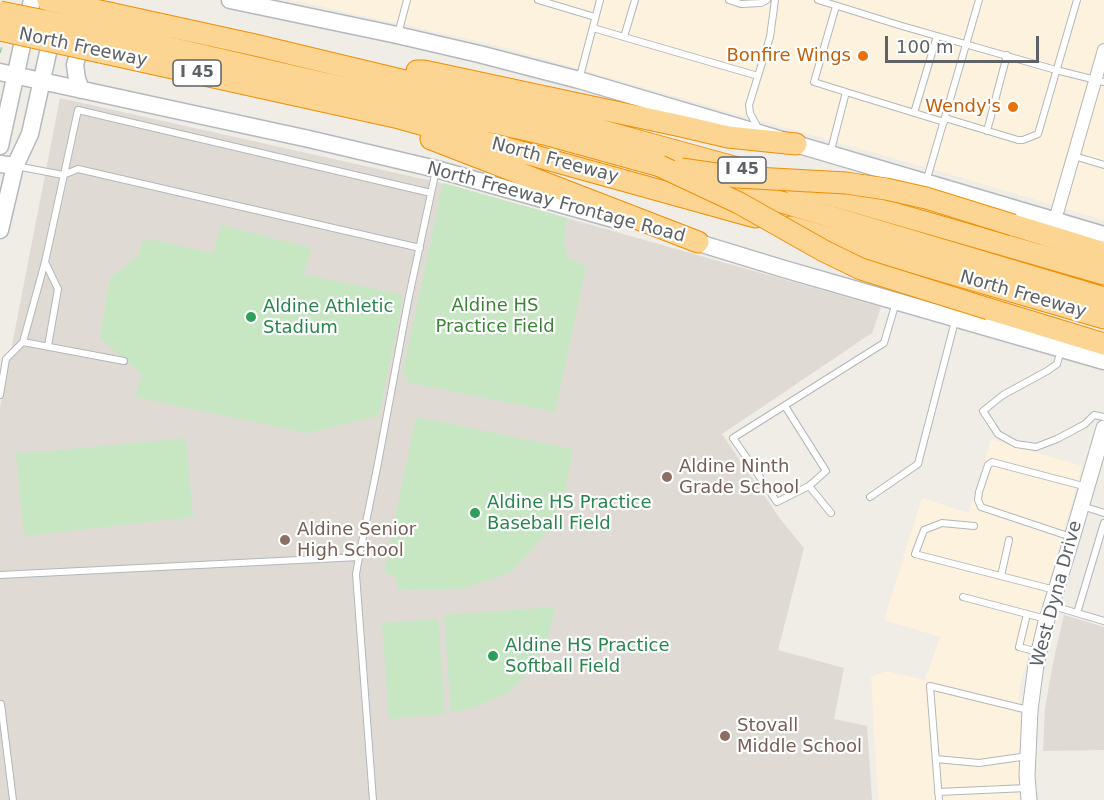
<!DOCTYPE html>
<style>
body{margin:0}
#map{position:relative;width:1104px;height:800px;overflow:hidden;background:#f0ece6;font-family:"DejaVu Sans",sans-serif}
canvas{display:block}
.scale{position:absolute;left:885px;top:36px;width:154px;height:27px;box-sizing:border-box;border:3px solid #5d6266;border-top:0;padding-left:8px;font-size:18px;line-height:21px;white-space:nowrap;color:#5d6266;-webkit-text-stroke:4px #fff;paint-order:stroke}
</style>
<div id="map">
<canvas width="1104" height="800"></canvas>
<div class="scale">100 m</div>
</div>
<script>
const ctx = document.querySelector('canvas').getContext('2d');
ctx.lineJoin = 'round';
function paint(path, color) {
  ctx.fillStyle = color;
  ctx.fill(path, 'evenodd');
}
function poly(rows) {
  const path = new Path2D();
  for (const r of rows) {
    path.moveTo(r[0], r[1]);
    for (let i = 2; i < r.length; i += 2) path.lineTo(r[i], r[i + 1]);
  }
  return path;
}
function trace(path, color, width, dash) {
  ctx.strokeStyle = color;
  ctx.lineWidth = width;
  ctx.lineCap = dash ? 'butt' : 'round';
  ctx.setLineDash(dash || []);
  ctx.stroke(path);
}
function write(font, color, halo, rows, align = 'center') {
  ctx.font = font + ' "DejaVu Sans",sans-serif';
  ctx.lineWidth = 4.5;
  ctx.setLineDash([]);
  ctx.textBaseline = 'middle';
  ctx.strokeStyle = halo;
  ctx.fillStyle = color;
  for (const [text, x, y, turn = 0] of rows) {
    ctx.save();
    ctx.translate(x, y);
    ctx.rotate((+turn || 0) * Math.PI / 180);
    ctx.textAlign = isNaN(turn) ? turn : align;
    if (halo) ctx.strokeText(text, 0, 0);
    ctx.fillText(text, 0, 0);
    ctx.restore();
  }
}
const commercial = poly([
 [292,0,1104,0,1104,220,952,175,495,45],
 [991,439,1082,466,1019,689,1025,800,878,800,871,677,886,671,925,680,940,637,884,620,922,498,969,513]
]);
const education = poly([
 [60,98,450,185,881,307,872,333,722,434,781,520,804,548,778,650,844,668,834,719,867,726,872,800,0,800,0,407],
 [1064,615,1104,627,1104,750,1043,751,1045,708,1053,663]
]);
const green = poly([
 [443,183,567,218,564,240,568,258,586,267,555,412,410,383,403,372],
 [221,225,312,248,303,274,403,295,379,416,307,433,135,397,142,374,100,338,110,278,138,256,143,240,149,241,150,239,213,253],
 [416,417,573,449,565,491,544,536,510,573,460,589,411,590,398,589,396,577,384,572],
 [186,438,193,517,24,536,16,454],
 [555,607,547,642,531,669,510,691,478,706,451,713,444,615],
 [438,619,445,714,389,719,382,623]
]);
const path = poly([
 [0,53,2,46]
]);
const service = poly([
 [538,0,595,17],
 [729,0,741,4,761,3,767,0],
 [818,0,902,26,1056,70,1104,82],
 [836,6,814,82,846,92],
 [593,28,758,76],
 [398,34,407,0],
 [624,37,635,0],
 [579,80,600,0],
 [914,113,937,36],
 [945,118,1018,140,1023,140,1038,134,1077,0],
 [759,130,750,113,749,105,770,37,775,0],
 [987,131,1007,55],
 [830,154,846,92,944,122],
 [1074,156,1104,165],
 [16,166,63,175,78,169,420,248],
 [926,182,979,0],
 [45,262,58,289,48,346],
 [23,342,45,262,78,110,431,193],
 [1061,350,1057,364,1047,371,1003,395,983,411,989,420,998,434,1016,444,1036,447,1057,439,1085,424,1094,415,1104,417],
 [0,395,6,359,23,342,124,361],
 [785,406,826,471,809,486,777,502,733,438,884,343,896,302],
 [809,486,831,513],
 [870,497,918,464,955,321],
 [1082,506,1104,513],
 [974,526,942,523,924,530,915,554,1055,590],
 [1071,537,981,507,978,500,979,492,988,465,992,462,1087,487],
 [0,575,359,557],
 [1001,576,1009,540],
 [963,597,1046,619],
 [1053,606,1104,621],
 [1077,613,1104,523],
 [1027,614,1019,647,1038,652],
 [0,704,1,704,13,800],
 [936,759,979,763,1028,756],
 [938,792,1027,788],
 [373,800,356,574,359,557,378,463,408,301,436,170],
 [939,800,930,686,1028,710]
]);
const minor = poly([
 [1055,220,1104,50]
]);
const tertiary = poly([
 [1029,800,1027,776,1030,710,1036,665,1045,626,1072,538,1104,428]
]);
const secondary = poly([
 [230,0,397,35,479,54,579,80,1104,235],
 [0,72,309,139,436,169,617,220],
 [81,90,77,79,75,65,82,38],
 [0,146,32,0],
 [0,164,15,166],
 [0,230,15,166,30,134,53,30],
 [689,240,784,269,1104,361]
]);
const motorway = poly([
 [109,13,255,45,526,110,752,172],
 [105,33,544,134,660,166,1104,298],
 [100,52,395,117,755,217],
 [417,71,424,71,681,126,728,137,796,144],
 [431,139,698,242],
 [793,184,1104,274],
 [1013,225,1104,253],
 [791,227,1104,318],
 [989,309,1104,344]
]);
const motorwayBridge = poly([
 [48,0,109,13],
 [0,12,105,33],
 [0,30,100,52],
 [660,166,739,203,824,251,861,269,989,309],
 [681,169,737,177,846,183,886,189,926,198,1013,225]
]);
const markers = [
 [863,56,6,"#e8710a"],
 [1013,107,6,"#e8710a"],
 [251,317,6,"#2e9e5b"],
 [667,477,6,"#8d6e63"],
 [475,513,6,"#2e9e5b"],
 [285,540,6,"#8d6e63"],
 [493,656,6,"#2e9e5b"],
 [725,736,6,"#8d6e63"]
];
const shields = [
 [197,73,48],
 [742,170,48]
];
const shieldNames = [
 ["I 45",197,73],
 ["I 45",742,170]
];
const streetNames = [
 ["North Freeway",83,48,12],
 ["North Freeway",555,161,15],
 ["North Freeway Frontage Road",556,203,15],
 ["North Freeway",1023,295,16],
 ["West Dyna Drive",1057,594,-75]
];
const foodNames = [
 ["Bonfire Wings",851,56],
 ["Wendy's",1001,107]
];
const parkNames = [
 ["Aldine HS",495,306],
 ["Practice Field",495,327]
];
const leisureNames = [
 ["Aldine Athletic",263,307],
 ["Stadium",263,328],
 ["Aldine HS Practice",487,503],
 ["Baseball Field",487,524],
 ["Aldine HS Practice",505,646],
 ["Softball Field",505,667]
];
const educationNames = [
 ["Aldine Ninth",679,467],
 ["Grade School",679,488],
 ["Aldine Senior",297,530],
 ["High School",297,551],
 ["Stovall",737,726],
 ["Middle School",737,747]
];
paint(commercial, '#fdf2dd');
paint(education, '#dfdbd4');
paint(green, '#c7e7c3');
trace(service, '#b3b7ba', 8);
trace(minor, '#b3b7ba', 14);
trace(tertiary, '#b3b7ba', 17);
trace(secondary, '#b4b9bd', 19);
trace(motorway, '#f28e03', 23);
trace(path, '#9dcaa5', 1.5, [6, 3]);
trace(service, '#fff', 6);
trace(minor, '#fff', 12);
trace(tertiary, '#fff', 15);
trace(secondary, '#fff', 16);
trace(motorway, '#fbd591', 21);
trace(motorwayBridge, '#f28e03', 23, []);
trace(motorwayBridge, '#fbd591', 21);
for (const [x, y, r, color] of markers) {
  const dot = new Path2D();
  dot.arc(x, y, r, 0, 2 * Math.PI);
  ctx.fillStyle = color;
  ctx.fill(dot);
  trace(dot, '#fff', 2);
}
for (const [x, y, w] of shields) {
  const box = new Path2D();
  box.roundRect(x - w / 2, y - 13, w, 26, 4.5);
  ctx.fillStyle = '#fff';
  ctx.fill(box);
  trace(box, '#5d6266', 1.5);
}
write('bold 16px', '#5d6266', null, shieldNames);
write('18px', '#5d6266', '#fff', streetNames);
write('18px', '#c56008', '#fff', foodNames, 'right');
write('18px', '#3b8436', '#fff', parkNames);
write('18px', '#27864d', '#fff', leisureNames, 'left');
write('18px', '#785e54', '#fff', educationNames, 'left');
</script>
